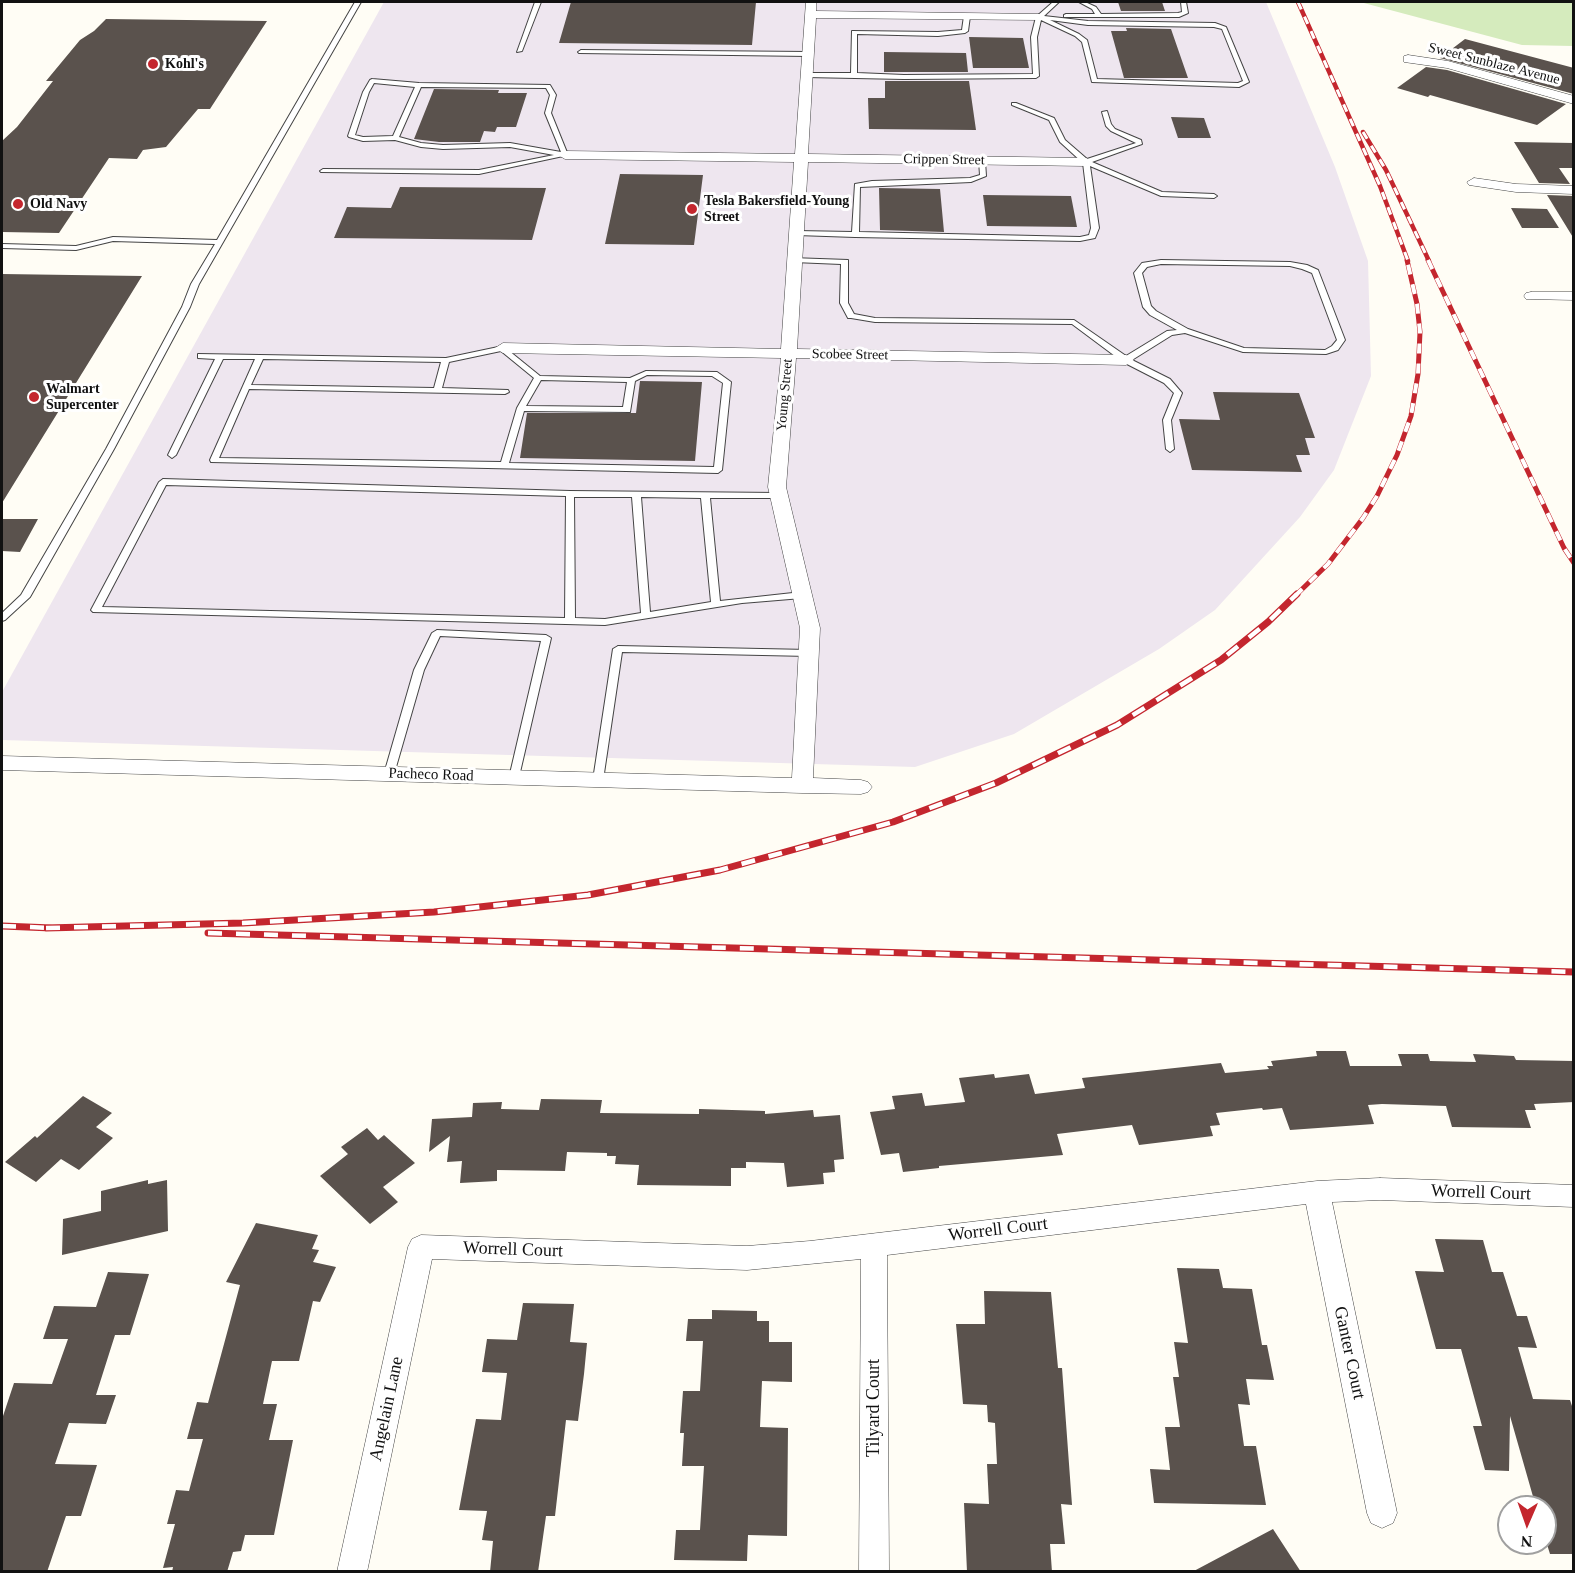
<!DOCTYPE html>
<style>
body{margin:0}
#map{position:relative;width:1575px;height:1573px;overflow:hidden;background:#fffdf5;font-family:"Times New Roman",serif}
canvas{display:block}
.frame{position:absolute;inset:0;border:3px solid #111;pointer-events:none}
.north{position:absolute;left:1497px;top:1495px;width:60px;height:60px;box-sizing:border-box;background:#fff;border:2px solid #a0a0a0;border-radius:50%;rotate:182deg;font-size:16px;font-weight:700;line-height:24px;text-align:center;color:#111}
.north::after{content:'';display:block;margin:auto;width:21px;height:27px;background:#c4262e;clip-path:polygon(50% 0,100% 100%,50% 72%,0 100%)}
</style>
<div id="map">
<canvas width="1575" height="1573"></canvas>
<div class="frame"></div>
<div class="north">N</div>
</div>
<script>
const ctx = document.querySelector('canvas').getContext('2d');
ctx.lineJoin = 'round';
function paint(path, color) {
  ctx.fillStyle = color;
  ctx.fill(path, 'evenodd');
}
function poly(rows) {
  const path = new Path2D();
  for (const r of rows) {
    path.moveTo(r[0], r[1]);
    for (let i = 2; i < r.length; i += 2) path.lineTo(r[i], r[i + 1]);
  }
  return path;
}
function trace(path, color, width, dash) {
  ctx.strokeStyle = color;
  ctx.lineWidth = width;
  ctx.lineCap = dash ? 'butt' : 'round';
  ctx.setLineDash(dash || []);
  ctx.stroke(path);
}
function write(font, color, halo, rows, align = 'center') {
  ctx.font = font + ' "Times New Roman",serif';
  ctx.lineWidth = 6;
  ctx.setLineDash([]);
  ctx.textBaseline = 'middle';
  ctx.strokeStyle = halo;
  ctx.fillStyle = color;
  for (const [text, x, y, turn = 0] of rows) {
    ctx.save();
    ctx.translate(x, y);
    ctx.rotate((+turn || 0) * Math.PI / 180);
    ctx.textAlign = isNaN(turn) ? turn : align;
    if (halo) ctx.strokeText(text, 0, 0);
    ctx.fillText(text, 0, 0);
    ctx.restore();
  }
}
const industrial = poly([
 [384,2,1266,2,1335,167,1368,261,1371,376,1334,470,1300,517,1215,610,1159,649,1014,734,915,767,2,740,2,692]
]);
const green = poly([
 [1360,2,1573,2,1573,46,1522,45]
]);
const building = poly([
 [571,2,756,2,752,45,559,43],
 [1118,2,1162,2,1165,11,1121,11],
 [106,19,267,21,210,109,198,109,166,147,143,150,137,159,109,158,59,233,2,232,2,141,17,127,53,81,46,81,80,40,94,31],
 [1126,28,1171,29,1188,78,1124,78,1111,31,1127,31],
 [969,37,1023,38,1029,68,973,68],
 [1465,39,1574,68,1574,94,1440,58],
 [884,52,966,53,968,72,884,72],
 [1426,67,1447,70,1566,104,1537,125,1430,95,1428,97,1397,88],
 [885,81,969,81,976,130,869,129,868,98,885,98],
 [434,89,499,90,498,93,527,93,516,127,497,127,495,132,484,131,480,142,439,142,414,139],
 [1171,117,1204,118,1211,138,1178,138],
 [1514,142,1574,143,1574,168,1559,168,1570,184,1539,183],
 [620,174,703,175,694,245,605,244],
 [400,187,546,188,532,240,334,238,347,207,391,208],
 [879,188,940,189,944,232,880,230],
 [983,195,1071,196,1077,227,987,226],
 [1547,195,1574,196,1574,239],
 [1511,208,1547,209,1559,228,1522,228],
 [2,274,142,276,2,503],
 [640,381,702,382,695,461,520,458,527,413,636,413],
 [1213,392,1299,393,1315,438,1305,438,1310,455,1296,455,1302,472,1192,470,1179,419,1220,420],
 [2,519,38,519,20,552,2,551],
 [1316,1051,1346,1051,1350,1066,1402,1066,1398,1054,1428,1054,1430,1061,1476,1062,1473,1054,1514,1056,1516,1060,1574,1061,1574,1102,1534,1104,1536,1110,1525,1110,1531,1128,1452,1127,1446,1106,1382,1104,1368,1105,1374,1124,1290,1130,1282,1108,1263,1110,1262,1108,1216,1113,1220,1125,1210,1126,1213,1136,1139,1145,1132,1125,1057,1134,1063,1155,939,1166,939,1168,903,1172,899,1153,881,1155,870,1112,895,1109,892,1096,922,1093,925,1106,965,1102,959,1078,994,1074,995,1078,1029,1074,1035,1094,1085,1088,1082,1078,1147,1071,1221,1063,1225,1073,1269,1069,1267,1066,1273,1066,1271,1061,1317,1056],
 [83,1096,112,1113,96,1127,113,1138,79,1170,61,1159,36,1182,5,1162,35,1136,37,1138],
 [541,1099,602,1100,600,1113,699,1114,699,1109,765,1111,765,1114,813,1110,814,1117,840,1115,844,1159,834,1160,835,1172,823,1173,824,1184,787,1187,784,1163,746,1162,746,1168,731,1168,731,1186,637,1185,639,1165,615,1164,616,1156,607,1156,607,1153,567,1152,565,1171,497,1170,497,1181,460,1183,462,1161,447,1162,450,1136,429,1152,432,1119,472,1117,473,1103,502,1102,501,1109,539,1110],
 [367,1128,378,1140,384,1135,415,1163,383,1187,398,1202,370,1224,320,1176,348,1154,341,1147],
 [148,1180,148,1184,167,1180,168,1231,62,1255,63,1219,101,1211,101,1191],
 [256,1223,318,1235,312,1249,319,1250,313,1262,336,1267,320,1302,313,1301,299,1361,272,1361,263,1404,277,1404,269,1440,293,1440,274,1535,245,1535,241,1551,233,1552,227,1572,172,1572,173,1567,163,1568,175,1524,167,1524,176,1490,189,1491,203,1439,187,1439,197,1402,208,1403,240,1285,226,1282],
 [1435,1239,1483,1240,1492,1272,1503,1272,1517,1316,1527,1316,1537,1348,1518,1347,1533,1399,1570,1400,1574,1412,1574,1554,1550,1554,1545,1538,1545,1507,1536,1507,1510,1416,1509,1471,1485,1470,1473,1426,1482,1426,1461,1349,1436,1349,1415,1271,1444,1272],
 [1177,1268,1219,1269,1223,1288,1252,1289,1262,1345,1267,1345,1274,1380,1246,1379,1250,1405,1238,1404,1244,1446,1256,1446,1266,1505,1154,1503,1150,1469,1170,1470,1165,1427,1180,1427,1173,1377,1179,1377,1174,1342,1188,1343],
 [108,1272,149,1274,130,1335,115,1335,96,1395,116,1395,106,1424,69,1423,55,1464,97,1465,81,1516,66,1516,47,1572,2,1572,2,1419,14,1383,52,1384,68,1339,43,1339,54,1306,96,1307],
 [984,1291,1051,1292,1058,1368,1062,1368,1072,1505,1061,1504,1065,1544,1050,1544,1052,1572,967,1572,964,1503,989,1504,987,1464,997,1464,995,1423,988,1422,987,1405,963,1404,956,1324,985,1324],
 [523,1303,574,1304,570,1342,587,1343,584,1374,578,1421,566,1420,555,1516,546,1516,538,1572,490,1572,493,1541,482,1540,487,1511,459,1510,476,1419,501,1420,507,1373,482,1372,487,1339,517,1340],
 [712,1310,757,1311,757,1321,769,1321,769,1342,792,1342,792,1382,762,1381,760,1427,788,1428,787,1536,748,1535,747,1561,674,1560,676,1530,700,1530,704,1466,682,1466,684,1433,680,1433,683,1391,700,1391,703,1341,686,1341,688,1319,712,1319],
 [1273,1529,1301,1572,1192,1572]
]);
const lane = poly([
 [355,2,361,2,199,284,190,307,114,449,30,597,5,620,2,621,2,613,21,595,106,449,182,307,191,284,215,244,113,241,76,250,2,248,2,244,76,246,113,237,217,240,355,2],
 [535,2,541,2,522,51,517,52,535,2],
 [1053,2,1059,2,1044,16,1088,21,1215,23,1226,27,1249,82,1239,87,1092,82,1082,42,1075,36,1041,20,1037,37,1039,76,1036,78,904,79,806,77,803,75,806,73,851,73,852,31,938,32,962,30,964,16,967,14,970,16,968,31,965,33,938,36,857,34,857,73,904,75,1033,74,1031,37,1036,17,1053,2],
 [1050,20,1088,25,1214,27,1222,29,1243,81,1238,83,1097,79,1087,40,1079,34,1050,20],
 [1079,2,1085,2,1096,7,1101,14,1178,13,1182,12,1181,2,1186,2,1188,13,1179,17,1064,17,1064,15,1066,14,1095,14,1092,9,1079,2],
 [581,50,808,52,811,54,808,56,579,53,578,52,581,50],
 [372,79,419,83,550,85,556,95,551,113,568,155,479,174,321,172,320,171,323,169,479,170,554,155,510,147,443,149,421,147,395,140,363,141,349,137,348,136,363,92,370,80,372,79],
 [374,83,415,87,393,136,363,137,355,135,369,92,374,83],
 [421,87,546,88,550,95,545,113,561,152,510,143,443,145,421,143,399,137,421,87],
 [1012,103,1016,103,1054,118,1065,140,1087,159,1136,143,1111,131,1106,126,1102,112,1107,111,1111,124,1115,129,1141,140,1142,144,1092,162,1162,192,1214,194,1217,196,1214,198,1161,196,1090,166,1099,228,1095,238,1080,241,855,237,797,235,793,233,797,231,852,232,855,184,872,181,970,178,980,175,979,161,982,159,985,161,986,176,971,182,860,187,859,232,1080,237,1089,235,1091,228,1083,163,1060,142,1049,120,1012,105,1012,103],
 [791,258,848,260,848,303,854,314,875,318,1074,320,1126,356,1167,331,1177,330,1150,315,1143,307,1134,273,1142,263,1161,260,1290,262,1307,265,1318,270,1345,340,1338,350,1326,354,1243,352,1185,333,1172,335,1132,360,1170,379,1182,393,1171,420,1174,449,1170,452,1166,449,1163,420,1174,393,1164,383,1123,362,1072,324,875,322,851,318,848,318,840,303,841,264,794,262,791,262,791,258],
 [1161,264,1290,266,1302,269,1312,273,1337,340,1332,346,1325,350,1244,348,1188,329,1156,311,1151,306,1142,273,1147,267,1161,264],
 [503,346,540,376,630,378,646,371,717,372,731,382,722,470,718,473,211,462,210,460,255,359,223,359,176,455,172,458,168,455,215,359,198,358,198,354,446,358,503,346],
 [501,351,534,378,517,408,501,462,219,458,249,389,505,394,509,392,508,390,442,388,449,362,501,351],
 [263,359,441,362,434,388,251,385,263,359],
 [647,375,712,376,723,383,714,467,509,463,524,411,630,412,635,381,647,375],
 [541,380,627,382,623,407,526,406,541,380],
 [163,479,570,491,779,493,783,496,782,498,710,498,720,601,802,592,807,595,802,598,742,603,605,625,93,612,91,610,159,482,163,479],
 [166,485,566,496,565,618,102,607,166,485],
 [574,497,632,497,641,613,605,619,575,618,574,497],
 [641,497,701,498,711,602,650,612,641,497],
 [437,630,546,635,551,638,518,781,514,782,509,778,541,641,440,636,424,670,394,774,389,778,384,774,414,670,432,633,437,630],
 [618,646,809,650,814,653,809,656,622,652,603,780,598,784,593,780,613,649,618,646]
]);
const street = poly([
 [806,2,816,2,816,11,1039,14,1045,17,1039,20,816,18,808,154,1086,158,1093,162,1086,166,808,162,797,349,1126,355,1134,360,1126,365,796,358,786,487,820,628,813,778,861,780,868,782,872,787,868,792,861,794,802,793,2,770,2,756,792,778,800,628,768,487,781,358,503,353,495,348,503,343,781,349,794,162,565,159,558,155,565,151,795,154,806,2],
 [1408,55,1448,61,1574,96,1574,104,1447,68,1404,62,1404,56,1408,55],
 [1474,178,1516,184,1574,186,1574,194,1516,192,1469,185,1467,182,1474,178],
 [1531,292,1574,292,1574,300,1526,299,1524,296,1526,293,1531,292],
 [1380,1178,1574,1185,1574,1207,1380,1200,1332,1202,1397,1513,1393,1523,1382,1528,1371,1523,1367,1513,1306,1204,887,1255,889,1572,859,1572,861,1259,747,1270,432,1259,367,1572,337,1572,408,1247,412,1239,421,1235,747,1246,810,1241,1317,1181,1380,1178]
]);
const railFar2 = poly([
 [1298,2,1380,186,1408,261],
 [1363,132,1386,170,1429,261]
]);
const railFar1 = poly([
 [1428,260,1564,548,1574,563],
 [1295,596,1328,564,1363,518,1377,496,1397,455,1411,416,1418,374,1420,332,1417,304,1407,260]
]);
const rail = poly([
 [2,926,52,928],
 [46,928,243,923,434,912,588,895,720,870,893,822,996,783,1117,725,1221,660,1268,622,1297,594],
 [208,933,1574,972]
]);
const markers = [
 [153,64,6,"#c4262e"],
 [18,204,6,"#c4262e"],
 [692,209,6,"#c4262e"],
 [34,397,6,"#c4262e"]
];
const farPoinames = [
 ["Kohl's",165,64],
 ["Tesla Bakersfield-Young",704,201],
 ["Street",704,217],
 ["Old Navy",30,204],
 ["Walmart",46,389],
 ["Supercenter",46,405]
];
const farStreetnames = [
 ["Sweet Sunblaze Avenue",1494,64,14],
 ["Crippen Street",944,160,1],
 ["Scobee Street",850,355,1],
 ["Young Street",785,395,-85]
];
const streetNames = [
 ["Pacheco Road",431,775,2]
];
const nearStreetnames = [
 ["Worrell Court",1481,1193,2],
 ["Worrell Court",998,1230,-7],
 ["Worrell Court",513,1250,2],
 ["Ganter Court",1349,1353,78],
 ["Tilyard Court",874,1408,-90],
 ["Angelain Lane",387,1409,-78]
];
paint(industrial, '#eee6ef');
paint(green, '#d5ebbd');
paint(building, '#5a524d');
trace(lane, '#444', 2);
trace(street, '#444', 1);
paint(lane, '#fff');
paint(street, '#fff');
trace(railFar2, '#c4262e', 4.5);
trace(railFar1, '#c4262e', 5);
trace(rail, '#c4262e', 7);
trace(railFar2, '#fff', 3, [8]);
trace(railFar1, '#fff', 4, [10]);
trace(rail, '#fff', 4.5, [14]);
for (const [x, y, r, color] of markers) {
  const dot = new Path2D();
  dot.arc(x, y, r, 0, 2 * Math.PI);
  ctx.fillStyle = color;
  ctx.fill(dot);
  trace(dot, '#fff', 2);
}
write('bold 14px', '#111', '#fff', farPoinames, 'left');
write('14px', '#111', '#fff', farStreetnames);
write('15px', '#111', '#fff', streetNames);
write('18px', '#111', '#fff', nearStreetnames);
</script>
